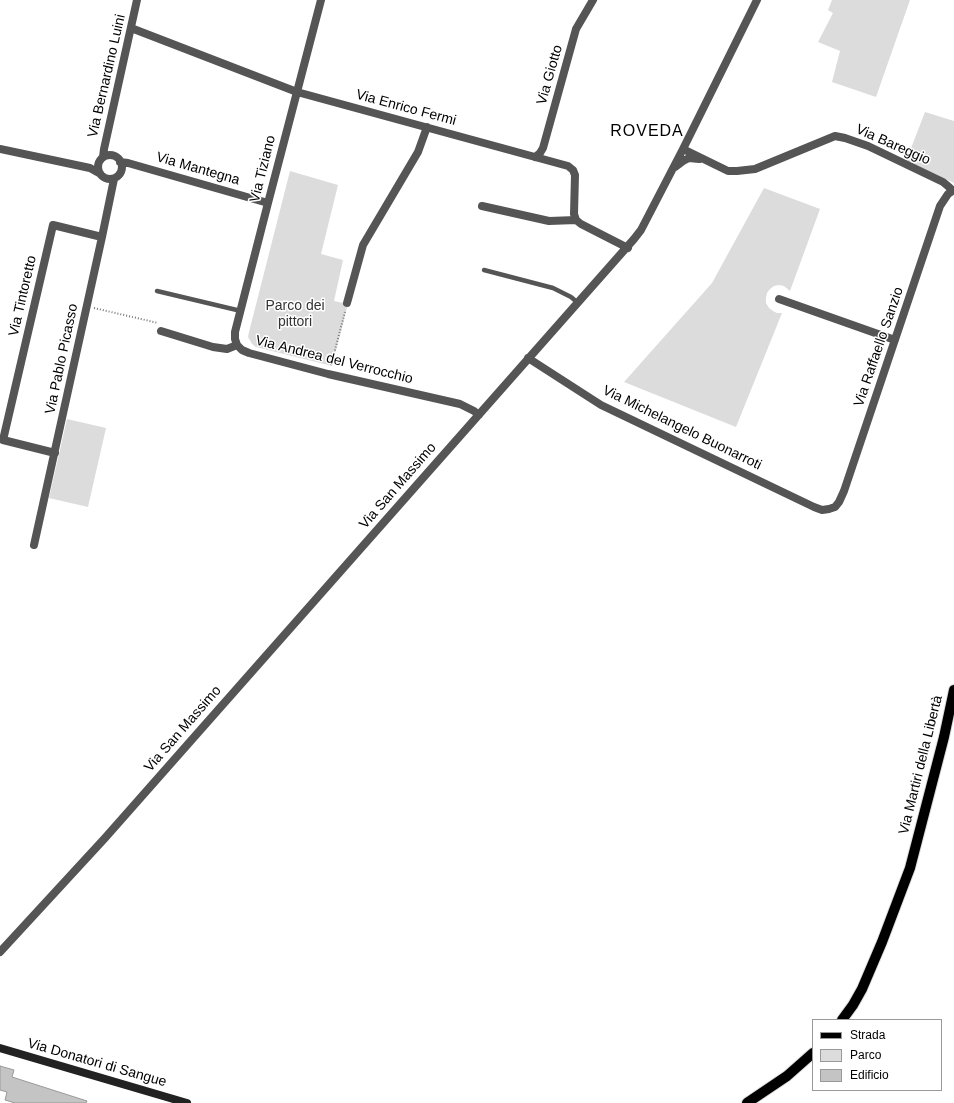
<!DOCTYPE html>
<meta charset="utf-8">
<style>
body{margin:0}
#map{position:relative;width:954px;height:1103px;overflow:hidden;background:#fff;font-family:Arial,sans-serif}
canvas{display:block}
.legend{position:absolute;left:812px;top:1019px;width:130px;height:72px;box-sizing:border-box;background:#fff;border:1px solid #999;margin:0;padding:5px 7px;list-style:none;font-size:12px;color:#000}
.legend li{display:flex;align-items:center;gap:8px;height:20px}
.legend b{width:20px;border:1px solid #999}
</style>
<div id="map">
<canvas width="954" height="1103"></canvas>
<ul class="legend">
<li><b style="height:5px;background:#000"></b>Strada</li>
<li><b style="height:11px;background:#dcdcdc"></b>Parco</li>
<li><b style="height:11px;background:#c4c4c4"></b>Edificio</li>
</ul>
</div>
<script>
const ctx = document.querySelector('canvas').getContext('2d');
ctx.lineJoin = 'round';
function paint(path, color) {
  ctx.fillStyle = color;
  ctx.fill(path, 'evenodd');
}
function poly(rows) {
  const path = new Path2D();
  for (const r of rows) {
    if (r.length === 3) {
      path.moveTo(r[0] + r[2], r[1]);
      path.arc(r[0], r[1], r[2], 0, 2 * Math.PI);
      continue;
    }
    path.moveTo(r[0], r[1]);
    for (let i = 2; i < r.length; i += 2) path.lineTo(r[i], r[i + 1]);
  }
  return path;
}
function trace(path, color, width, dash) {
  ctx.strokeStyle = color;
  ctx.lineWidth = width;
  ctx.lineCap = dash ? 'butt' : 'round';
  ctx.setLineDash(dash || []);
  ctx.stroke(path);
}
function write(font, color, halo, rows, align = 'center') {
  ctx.font = font + ' Arial,sans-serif';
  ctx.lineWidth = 3;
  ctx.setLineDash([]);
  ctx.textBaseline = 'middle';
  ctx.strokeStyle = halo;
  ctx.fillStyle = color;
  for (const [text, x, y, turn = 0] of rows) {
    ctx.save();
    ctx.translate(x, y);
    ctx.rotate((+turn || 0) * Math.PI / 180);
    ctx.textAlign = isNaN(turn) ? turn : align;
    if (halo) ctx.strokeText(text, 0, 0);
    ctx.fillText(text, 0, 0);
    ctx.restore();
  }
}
const green = poly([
 [832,0,910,0,876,97,832,82,840,51,818,42,833,13,828,10],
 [925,112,954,121,954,183,908,161,908,156],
 [290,171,338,185,321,254,343,260,334,301,348,304,332,366,256,347,252,344,248,337,249,332],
 [764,188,820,209,790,291,784,286,779,285,774,286,770,289,767,293,766,298,766,303,769,308,773,311,777,313,782,313,736,427,624,382,712,283],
 [67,419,106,428,88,507,49,498]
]);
const building = poly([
 [0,1066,14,1070,12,1077,87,1101,86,1103,15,1103,5,1100,7,1092,0,1090,0,1066]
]);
const path = poly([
 [94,308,158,323],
 [331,365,345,312]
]);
const lane = poly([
 [484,270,553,288,571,297,578,303],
 [157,291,241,311]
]);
const street = poly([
 [321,0,268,203,235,332,235,339,237,345,242,350,249,353,328,374,460,404,474,411,479,415],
 [131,28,297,92,568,166,573,170,575,175,574,214,576,220,581,224,628,248],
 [0,149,90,168,99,173],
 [683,149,728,171,737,171,755,169,835,136,845,138,868,146,943,182,949,187,952,191],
 [110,167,12],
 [103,157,104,149,137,0],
 [535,157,540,153,543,148,576,29,593,0],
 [120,162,128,163,268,203],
 [675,167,683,161,689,158,699,159],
 [482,206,549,221,576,220],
 [779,299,895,340],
 [347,303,363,245,418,152,427,127],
 [161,331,213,347,227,349,237,345],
 [528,358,601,405,814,507,822,510,829,509,835,507,839,502,844,491,940,206,948,194,954,190],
 [55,453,3,440,53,225,102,237],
 [34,545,102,237,114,179],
 [0,952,105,838,634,239,641,230,683,149,757,0]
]);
const secondary = poly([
 [0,1048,187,1103]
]);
const primary = poly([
 [842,1020,853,1005,862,989,882,942,910,868,944,737,954,690],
 [747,1103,787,1076,813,1053]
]);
const streetNames = [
 ["Via Giotto",550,75,-74],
 ["Via Bernardino Luini",107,76,-77],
 ["Via Enrico Fermi",406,108,15],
 ["Via Bareggio",893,145,24],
 ["Via Mantegna",198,169,16],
 ["Via Tiziano",263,169,-76],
 ["Via Tintoretto",23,296,-77],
 ["Via Raffaello Sanzio",879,347,-71],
 ["Via Pablo Picasso",62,359,-78],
 ["Via Andrea del Verrocchio",334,360,14],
 ["Via Michelangelo Buonarroti",682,428,26],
 ["Via San Massimo",398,486,-49],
 ["Via San Massimo",183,729,-49],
 ["Via Martiri della Libertà",921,765,-76],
 ["Via Donatori di Sangue",97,1063,16]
];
const parkNames = [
 ["Parco dei",295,306],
 ["pittori",295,322]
];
const quarterNames = [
 ["ROVEDA",647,132]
];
paint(green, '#dcdcdc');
paint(building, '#c4c4c4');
trace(building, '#999', 1);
trace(primary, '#dbdbdb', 12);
trace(path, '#777', 2, [1, 2]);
trace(lane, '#555', 4.5);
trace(street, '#555', 8);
trace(secondary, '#222', 8);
trace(primary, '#000', 10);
write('14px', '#000', '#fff', streetNames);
write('14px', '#333', '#fff', parkNames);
ctx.letterSpacing = '1px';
write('16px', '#000', '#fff', quarterNames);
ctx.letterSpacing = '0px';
</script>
